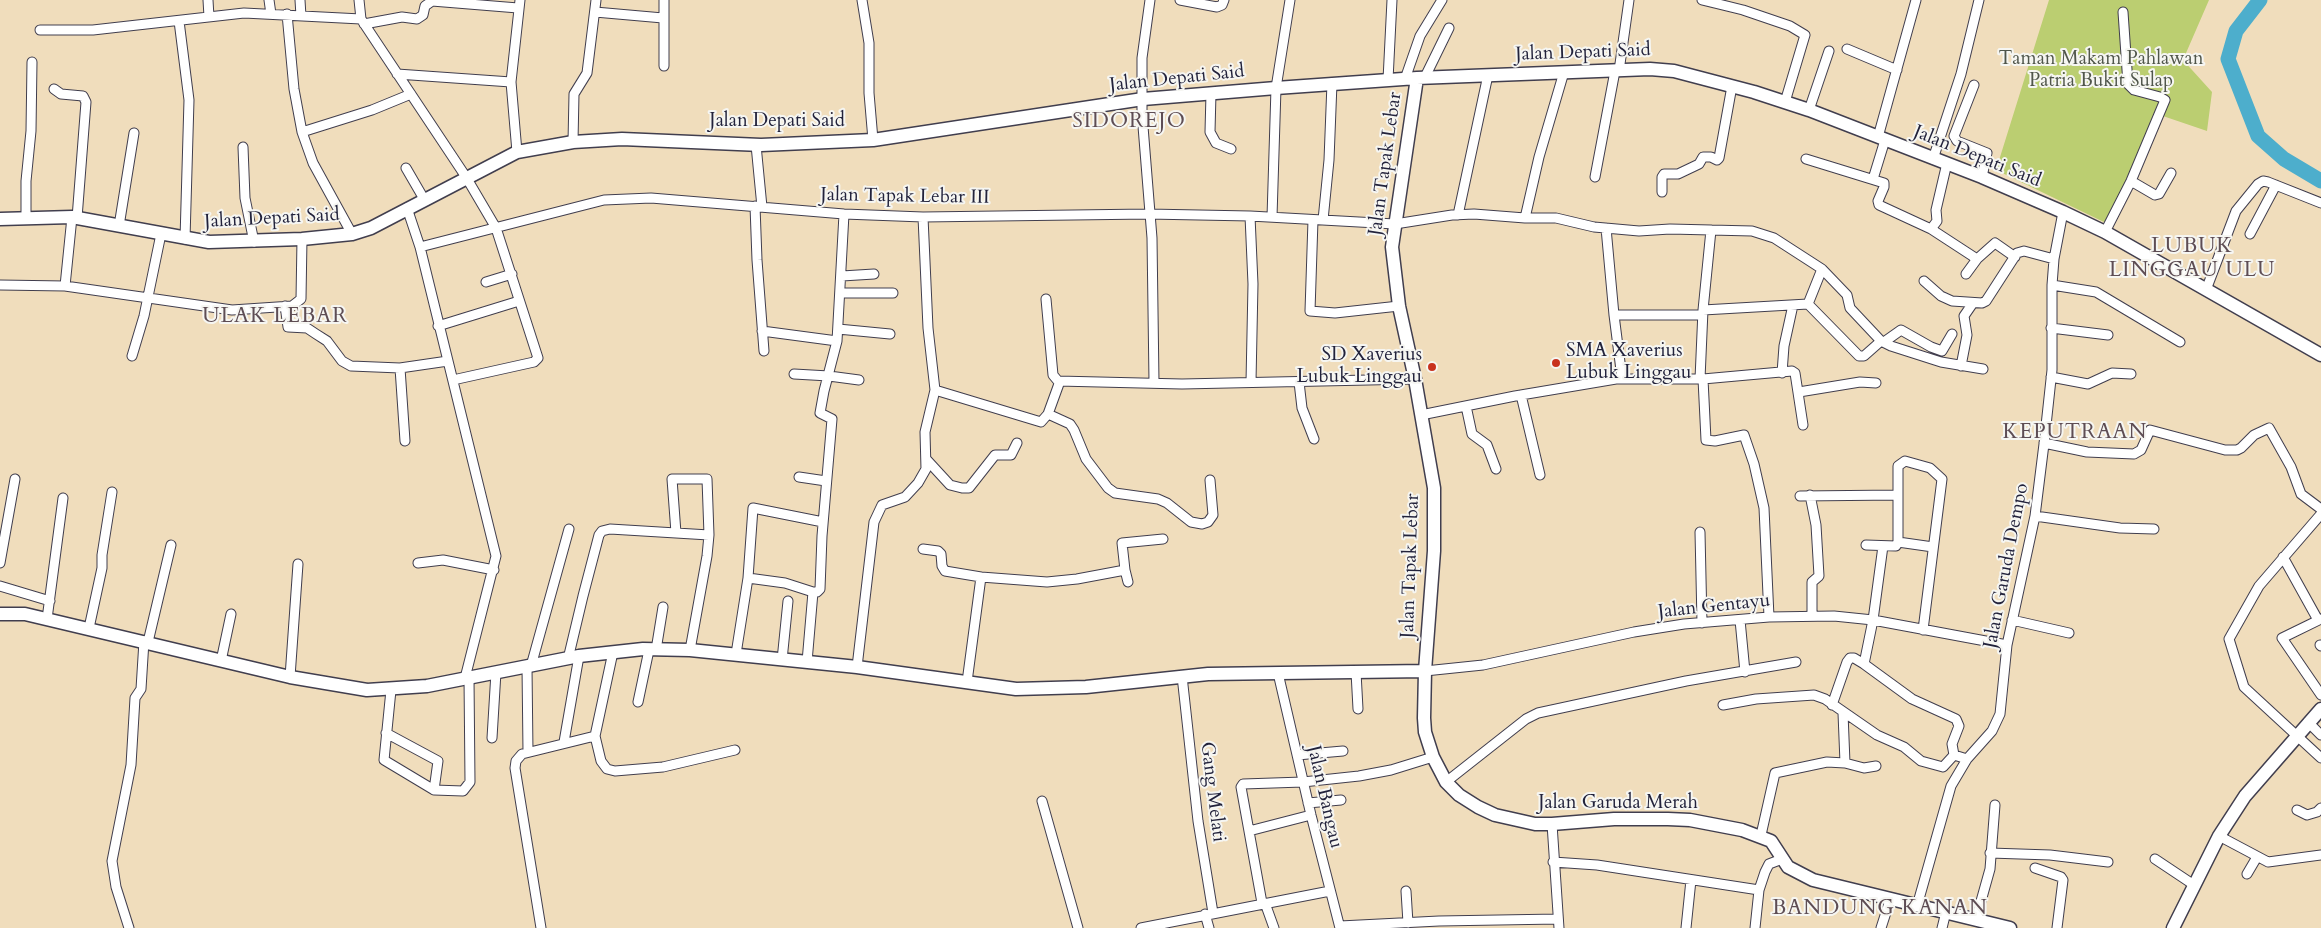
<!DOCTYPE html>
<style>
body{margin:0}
canvas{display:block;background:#f0ddbc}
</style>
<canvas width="2321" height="928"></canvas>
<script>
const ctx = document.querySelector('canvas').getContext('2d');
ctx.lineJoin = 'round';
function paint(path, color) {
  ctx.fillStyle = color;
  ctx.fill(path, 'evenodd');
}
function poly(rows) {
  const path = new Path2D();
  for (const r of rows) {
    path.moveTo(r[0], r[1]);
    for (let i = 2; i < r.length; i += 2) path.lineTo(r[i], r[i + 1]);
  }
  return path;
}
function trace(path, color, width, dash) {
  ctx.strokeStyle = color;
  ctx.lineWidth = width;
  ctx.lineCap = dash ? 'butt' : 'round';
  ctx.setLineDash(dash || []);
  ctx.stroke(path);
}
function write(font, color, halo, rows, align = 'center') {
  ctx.font = font + ' Cardo,serif';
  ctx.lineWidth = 4;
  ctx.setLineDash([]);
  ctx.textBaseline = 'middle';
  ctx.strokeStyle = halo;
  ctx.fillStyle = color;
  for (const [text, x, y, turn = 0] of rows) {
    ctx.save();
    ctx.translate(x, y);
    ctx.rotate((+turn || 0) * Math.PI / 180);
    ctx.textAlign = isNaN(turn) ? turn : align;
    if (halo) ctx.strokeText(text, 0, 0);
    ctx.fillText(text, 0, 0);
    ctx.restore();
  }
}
const green = poly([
 [2049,0,2209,0,2183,60,2212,92,2207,131,2157,114,2106,223,1996,170]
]);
const river = poly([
 [2260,0,2236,31,2228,59,2258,136,2284,159,2321,181]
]);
const street = poly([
 [208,0,209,17],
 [269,0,271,14],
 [300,0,301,16],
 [359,0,361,19,466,177,496,228,538,358,534,362,453,380],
 [664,0,664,66],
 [862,0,869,43,869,93,873,140],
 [1150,0,1142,58,1142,114,1152,238,1154,382],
 [1180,0,1217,7,1222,5,1224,0],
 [1702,0,1743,10,1790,26,1805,35,1785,102],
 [595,12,663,18],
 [287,14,294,89,302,132,313,163,352,234],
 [179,21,189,100,185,239],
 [364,24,402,17,417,19,423,15,425,6,432,1,518,8],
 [40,30,93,30,244,13,361,19],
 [1847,49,1897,70],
 [1619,71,1629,0],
 [397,74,511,82],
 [1425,77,1449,28],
 [1405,79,1420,36,1442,0],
 [1388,80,1392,0],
 [1974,85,1954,136,1957,141,1987,153,1982,177],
 [54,89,61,94,83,96,86,102,77,218],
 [1211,93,1210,132,1216,143,1231,149],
 [1809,110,1829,51],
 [302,132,372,110,411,94],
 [1878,137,1916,0],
 [573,142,574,94,587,73,596,0],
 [756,145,762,207],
 [243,147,245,198,254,242],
 [517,152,511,82,520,0],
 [1806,159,1884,183,1884,187,1878,201,1879,205,1931,229,1977,259,1966,274],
 [1933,159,1961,74,1979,0],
 [406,168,424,199],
 [1595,177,1615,71],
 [1873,179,1885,140],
 [2131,181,2155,195,2159,194,2171,173],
 [1662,192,1662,177,1664,174,1678,174,1699,164,1703,157,1711,157,1717,160,1719,158,1732,86],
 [755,206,757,260,764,351],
 [407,208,420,247,496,556,465,678],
 [1458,215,1488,75],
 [1250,216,1253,284,1251,382],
 [1272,217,1276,88,1290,0],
 [26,218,26,181,31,131,32,62],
 [1525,218,1539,157,1564,72],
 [1313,220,1310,311,1335,313,1399,306],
 [1323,220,1329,160,1332,83],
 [119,226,134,133],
 [1606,228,1614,315],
 [1931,229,1937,221,1936,210,1947,163],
 [2105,232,2131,181,2165,100,2160,97,2134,90,2128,84,2123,12],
 [2250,234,2276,185],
 [420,247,604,200,651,198,844,214,923,217,1148,214,1250,216,1395,224,1452,215,1474,214,1525,218,1556,218,1594,227,1639,231,1670,229,1752,231,1774,238,1822,269,1847,295,1850,308,1881,341,1891,346,1941,362,1983,369],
 [1977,259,1995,243,2015,257],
 [842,276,874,274],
 [1924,281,1941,296,1952,301,1982,303,1986,301,2017,253,2024,251,2054,259],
 [486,282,512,274],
 [0,285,65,286,232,310,292,306,301,299,302,239],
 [2052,285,2096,292,2180,342],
 [65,286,72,217],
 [2206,290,2236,211,2258,184,2263,181,2268,182,2321,203],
 [841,293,893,293],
 [1046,299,1053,375,1058,381,1182,384,1415,379],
 [1808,304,1822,269],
 [285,306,288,327,307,328,316,334,327,341,342,361,351,366,400,368,448,361],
 [1703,310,1808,304,1859,356,1864,356,1881,341],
 [438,326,519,301],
 [2051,328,2108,335],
 [838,329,890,334],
 [762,331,837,341],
 [1884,342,1901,330,1931,347,1942,351,1952,334],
 [132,356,144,316,161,234],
 [1961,366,1967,335,1964,316,1973,303],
 [400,368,405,441],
 [1782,373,1784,346,1793,305],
 [794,374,829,376,859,380],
 [2051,377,2088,384,2112,373,2131,374],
 [1622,378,1614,315,1702,315],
 [1700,379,1703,310,1711,230],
 [1703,379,1706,440,1715,441,1744,435,1754,464,1764,508,1769,617],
 [1299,382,1302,408,1314,439],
 [935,390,1041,422,1048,414,1060,381],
 [1799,392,1860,382,1876,383],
 [1521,395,1540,475],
 [1466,406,1472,434,1487,445,1496,469],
 [1048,414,1070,424,1074,430,1086,459,1108,488,1115,493,1158,499,1167,503,1191,522,1202,524,1208,522,1213,515,1210,480],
 [1421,415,1515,396,1616,379,1703,379,1792,371,1795,373,1803,425],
 [2044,443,2087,452,2134,454,2141,450,2150,430,2225,450,2237,450,2241,448,2254,435,2269,428,2291,467,2301,494,2321,509],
 [927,460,950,485,962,488,969,488,995,455,1011,455,1017,443],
 [799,477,826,481],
 [1810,495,1816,525,1819,576,1812,582,1812,616],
 [1800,496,1898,495],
 [2321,514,2259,586,2229,639,2244,687,2321,758],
 [2035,516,2120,528,2154,529],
 [1700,532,1702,623],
 [676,533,672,479,707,479,709,535,707,556,690,650],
 [1898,542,1898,466,1905,461,1930,468,1942,479,1923,630],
 [1866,545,1896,546,1898,542,1933,547],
 [1883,546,1873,620,1864,664,1912,699,1956,719,1959,726,1952,744,1954,755],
 [923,549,938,551,941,554,942,566,945,571,981,577],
 [2283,557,2318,620],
 [0,563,15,479],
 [418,563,443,560,494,570],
 [1125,570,1128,582],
 [748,578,753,508,823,522],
 [0,586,50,601],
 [47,619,63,498],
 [2321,619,2282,638,2321,695],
 [1740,620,1745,672],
 [2012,620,2069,633],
 [89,628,102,568,102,555,112,492],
 [148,642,171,545],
 [2320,645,2321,646],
 [656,650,663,607],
 [613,652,595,736,601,761,607,769,615,771,663,767,735,750],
 [736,654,748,578,785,583,813,592,817,592,820,589,822,536,832,419,820,413,824,391,837,341,844,214],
 [568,659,583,596,599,535,602,531,610,529,709,535],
 [782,660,788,601],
 [221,661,231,614],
 [807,662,813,592],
 [531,666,569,529],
 [527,667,528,752],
 [857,667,874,522,882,505,905,497,918,483,926,469,925,432,935,390,928,328,923,217],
 [1425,671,1483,665,1634,632,1684,624,1769,617,1834,616,1873,620,2007,645],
 [1356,672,1358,709],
 [1278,673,1311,815,1340,928],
 [1182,676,1198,821,1213,913],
 [290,677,298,564],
 [967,682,981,577,1047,582,1077,579,1125,570,1122,543,1163,539],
 [391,690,384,760,434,790,463,791,470,782,469,678],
 [638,702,649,650],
 [1723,705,1756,699,1814,695,1825,699,1877,735,1904,747,1921,761,1943,767,1954,755,1967,759],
 [1832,705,1847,662,1850,658,1854,658,1864,664],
 [1843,713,1845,763],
 [2308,722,2321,735],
 [386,733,438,761,434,790],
 [492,738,496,672],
 [564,742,579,656],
 [1297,755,1343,751],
 [1446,782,1526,719,1538,713,1686,681,1796,662],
 [1042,801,1078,928],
 [1308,803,1341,800],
 [2297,810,2307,815,2317,812,2321,808],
 [1552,824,1559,928],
 [1249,831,1311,815],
 [1761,835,1775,773,1827,762,1845,763,1864,768,1876,766],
 [2219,836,2268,862,2321,855],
 [1990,853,2050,855,2108,862],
 [2155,859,2194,885],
 [1553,862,1597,865,1759,890],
 [2035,868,2061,877,2063,880,2057,928],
 [2247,874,2257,857],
 [1406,891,1408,923],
 [1262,903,1241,787,1243,784,1303,782,1359,776,1391,770,1433,757],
 [1265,903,1274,928],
 [1917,906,1951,786,1967,759,1992,731,2000,714,2007,645,2035,516,2044,444,2052,370,2052,285,2054,259,2063,212],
 [1205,914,1209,928],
 [1976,919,1990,869,1995,805],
 [1340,926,1439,921,1558,919],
 [129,928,116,887,112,861,131,765,135,698,141,689,144,641],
 [541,928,515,768,516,761,522,754,595,736],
 [1141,928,1330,891],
 [1686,928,1691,880],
 [1755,928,1759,890,1765,872,1769,864,1782,859],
 [1881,928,1890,900],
 [1942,928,1946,912]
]);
const secondary = poly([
 [1417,78,1392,247,1399,306,1415,379,1434,488,1434,551,1425,671,1424,718,1425,732,1433,757,1446,782,1459,795,1478,807,1495,815,1535,824,1552,824,1614,819,1668,819,1690,820,1742,830,1771,841,1788,867,1813,880,2010,928],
 [0,219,72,217,209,242,302,239,352,234,371,228,517,152,573,142,622,139,761,145,873,140,1143,99,1276,88,1417,78,1650,69,1674,71,1754,92,1809,110,1982,177,2063,212,2105,232,2321,355],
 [0,614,25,614,290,677,367,690,427,686,579,656,643,649,690,650,857,667,1016,689,1086,687,1208,674,1425,671],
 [2173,928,2219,836,2245,796,2321,709]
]);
const markers = [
 [1556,363,5,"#c8321e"],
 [1432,367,5,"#c8321e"]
];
const streetNames = [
 ["Jalan Depati Said",1583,53,-2],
 ["Jalan Depati Said",1177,79,-6],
 ["Jalan Depati Said",777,122],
 ["Jalan Depati Said",1977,157,22],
 ["Jalan Tapak Lebar",1386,164,-82],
 ["Jalan Tapak Lebar III",905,197,1],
 ["Jalan Depati Said",272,219,-3],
 ["Jalan Tapak Lebar",1411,566,-88],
 ["Jalan Garuda Dempo",2007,566,-79],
 ["Jalan Gentayu",1714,607,-6],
 ["Gang Melati",1212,792,83],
 ["Jalan Bangau",1324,797,77],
 ["Jalan Garuda Merah",1618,804]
];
const parkNames = [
 ["Taman Makam Pahlawan",2101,60],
 ["Patria Bukit Sulap",2101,82]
];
const poiNames = [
 ["SMA Xaverius",1566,352],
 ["Lubuk Linggau",1566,374],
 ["SD Xaverius",1422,356,"right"],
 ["Lubuk Linggau",1422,378,"right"]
];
const quarterNames = [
 ["SIDOREJO",1129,122],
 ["LUBUK",2192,247],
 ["LINGGAU ULU",2192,271],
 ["ULAK LEBAR",275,317],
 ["KEPUTRAAN",2075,433],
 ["BANDUNG KANAN",1880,909]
];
paint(green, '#bbce71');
trace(river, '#4daecc', 15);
trace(street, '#413e4e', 11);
trace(secondary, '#413e4e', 15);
trace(street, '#fff', 9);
trace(secondary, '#fff', 12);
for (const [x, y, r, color] of markers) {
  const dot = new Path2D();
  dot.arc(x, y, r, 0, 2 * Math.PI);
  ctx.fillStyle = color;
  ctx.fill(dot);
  trace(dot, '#f6f6f2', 2);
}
write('19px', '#22223b', '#f6f6f2', streetNames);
write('19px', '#50564b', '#f6f6f2', parkNames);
write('19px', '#22223b', '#f6f6f2', poiNames, 'left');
ctx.letterSpacing = '1px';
write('21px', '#5e4d54', '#f6f6f2', quarterNames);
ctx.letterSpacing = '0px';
</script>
